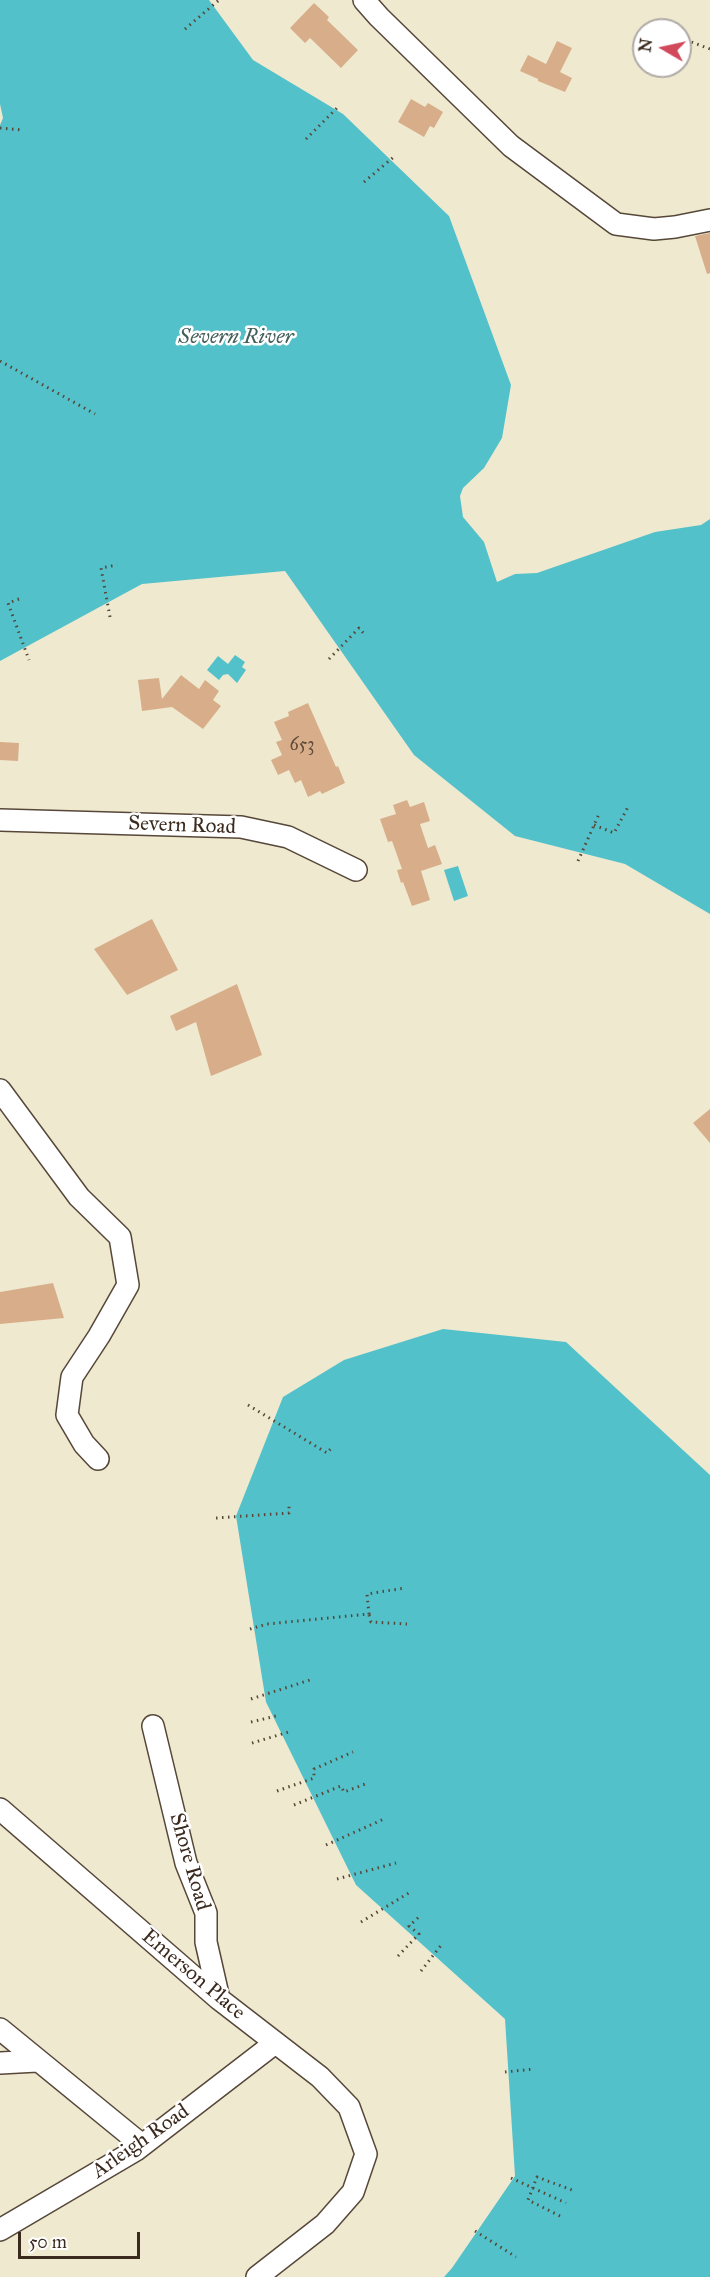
<!DOCTYPE html>
<style>
body{margin:0}
#map{position:relative;width:710px;height:2277px;overflow:hidden;background:#efe9d0;font-family:"IM FELL Great Primer",serif}
canvas{display:block}
.north{position:absolute;left:632px;top:18px;width:60px;height:60px;box-sizing:border-box;background:#fff;border:2px solid #b1aaa5;border-radius:50%;rotate:279deg;font-size:16px;font-weight:700;line-height:24px;text-align:center;color:#3b2a1e}
.north::after{content:'';display:block;margin:auto;width:21px;height:27px;background:#d1495b;clip-path:polygon(50% 0,100% 100%,50% 72%,0 100%)}
.scale{position:absolute;left:18px;top:2232px;width:122px;height:27px;box-sizing:border-box;border:3px solid #3b2a1e;border-top:0;padding-left:8px;font-size:18px;line-height:21px;white-space:nowrap;color:#3b2a1e;-webkit-text-stroke:4px #fff;paint-order:stroke}
</style>
<div id="map">
<canvas width="710" height="2277"></canvas>
<div class="north">N</div>
<div class="scale">50 m</div>
</div>
<script>
const ctx = document.querySelector('canvas').getContext('2d');
ctx.lineJoin = 'round';
function paint(path, color) {
  ctx.fillStyle = color;
  ctx.fill(path, 'evenodd');
}
function poly(rows) {
  const path = new Path2D();
  for (const r of rows) {
    path.moveTo(r[0], r[1]);
    for (let i = 2; i < r.length; i += 2) path.lineTo(r[i], r[i + 1]);
  }
  return path;
}
function trace(path, color, width, dash) {
  ctx.strokeStyle = color;
  ctx.lineWidth = width;
  ctx.lineCap = dash ? 'butt' : 'round';
  ctx.setLineDash(dash || []);
  ctx.stroke(path);
}
function write(font, color, halo, rows, align = 'center') {
  ctx.font = font + ' "IM FELL Great Primer",serif';
  ctx.lineWidth = 5;
  ctx.setLineDash([]);
  ctx.textBaseline = 'middle';
  ctx.strokeStyle = halo;
  ctx.fillStyle = color;
  for (const [text, x, y, turn = 0] of rows) {
    ctx.save();
    ctx.translate(x, y);
    ctx.rotate((+turn || 0) * Math.PI / 180);
    ctx.textAlign = isNaN(turn) ? turn : align;
    if (halo) ctx.strokeText(text, 0, 0);
    ctx.fillText(text, 0, 0);
    ctx.restore();
  }
}
const water = poly([
 [0,0,209,0,253,60,343,114,449,216,511,385,502,438,484,468,463,488,460,496,463,517,484,542,497,582,515,574,537,573,655,532,701,525,710,519,710,914,625,864,515,836,414,755,285,571,142,584,0,661,0,125,3,118,0,104],
 [235,655,245,662,242,667,246,670,237,683,228,674,223,675,219,680,207,670,218,656,228,664],
 [458,866,468,896,454,901,444,870],
 [443,1329,566,1342,710,1475,710,2277,444,2277,452,2268,515,2176,505,2019,356,1885,266,1702,236,1516,283,1397,344,1360]
]);
const building = poly([
 [314,3,329,17,327,20,358,50,341,68,310,38,305,43,290,28],
 [557,41,572,48,560,72,572,78,565,92,538,81,538,79,520,71,528,55,546,64],
 [411,99,425,107,428,103,443,112,434,128,430,126,424,137,398,122],
 [710,233,710,273,707,274,695,236],
 [181,675,199,689,205,680,219,691,213,700,221,706,203,729,172,707,142,711,138,680,159,678,162,699],
 [308,703,336,767,338,766,345,783,322,794,320,791,308,797,301,780,295,783,289,770,278,775,271,760,282,755,276,742,282,740,274,722,289,716,288,712],
 [0,742,19,743,18,761,0,760],
 [407,800,410,807,424,802,430,821,420,824,428,848,435,845,442,864,421,871,430,900,412,906,403,882,401,883,397,870,402,869,392,841,388,842,380,819,396,814,393,805],
 [152,919,178,970,127,995,94,949],
 [237,984,262,1055,211,1076,196,1022,176,1031,170,1016],
 [710,1109,710,1143,693,1123],
 [53,1283,64,1318,0,1324,0,1292]
]);
const path = poly([
 [185,29,219,0],
 [686,40,710,49],
 [0,128,23,130],
 [306,139,339,106],
 [364,182,396,155],
 [0,361,95,414],
 [19,599,8,603,29,660],
 [110,617,101,568,117,565],
 [329,659,359,628,365,635],
 [594,825,614,833,629,805],
 [578,861,599,814],
 [248,1405,327,1453,333,1446],
 [216,1518,289,1513,289,1504],
 [369,1615,371,1622,407,1624],
 [250,1629,267,1624,369,1614,367,1594,405,1588],
 [251,1699,313,1679],
 [251,1722,276,1716],
 [252,1743,292,1731],
 [277,1791,314,1778,314,1769,353,1752],
 [294,1805,341,1786,344,1792,368,1783],
 [326,1845,384,1819],
 [337,1879,396,1863],
 [361,1922,412,1891],
 [398,1956,419,1934,409,1926,420,1916],
 [421,1971,442,1944],
 [505,2072,534,2069],
 [511,2178,566,2203],
 [560,2216,528,2200,537,2177,572,2190],
 [475,2231,516,2257]
]);
const minor = poly([
 [364,0,379,17,511,146,616,224,654,229,675,227,710,220],
 [0,820,241,827,288,837,356,870],
 [0,1090,79,1197,120,1237,128,1285,99,1336,72,1377,67,1415,84,1444,98,1459],
 [153,1726,186,1863,206,1913,206,1942,219,1999],
 [0,1809,219,1999,320,2077,349,2107,366,2154,353,2192,325,2224,257,2277],
 [0,2029,142,2145],
 [0,2063,37,2061],
 [0,2230,136,2150,275,2043]
]);
const numberNames = [
 ["653",302,746]
];
const streetNames = [
 ["Severn Road",182,826,2],
 ["Shore Road",189,1862,74],
 ["Emerson Place",193,1975,40],
 ["Arleigh Road",141,2142,-35]
];
const waterNames = [
 ["Severn River",236,338]
];
paint(water, '#53c1ca');
paint(building, '#d7ae89');
trace(minor, '#564739', 24);
trace(path, '#564739', 3, [1.5, 4.5]);
trace(minor, '#fff', 21);
write('18px', '#624b39', null, numberNames);
write('21px', '#3b2a1e', '#fff', streetNames);
write('italic 22px', '#435f5a', '#fff', waterNames);
</script>
